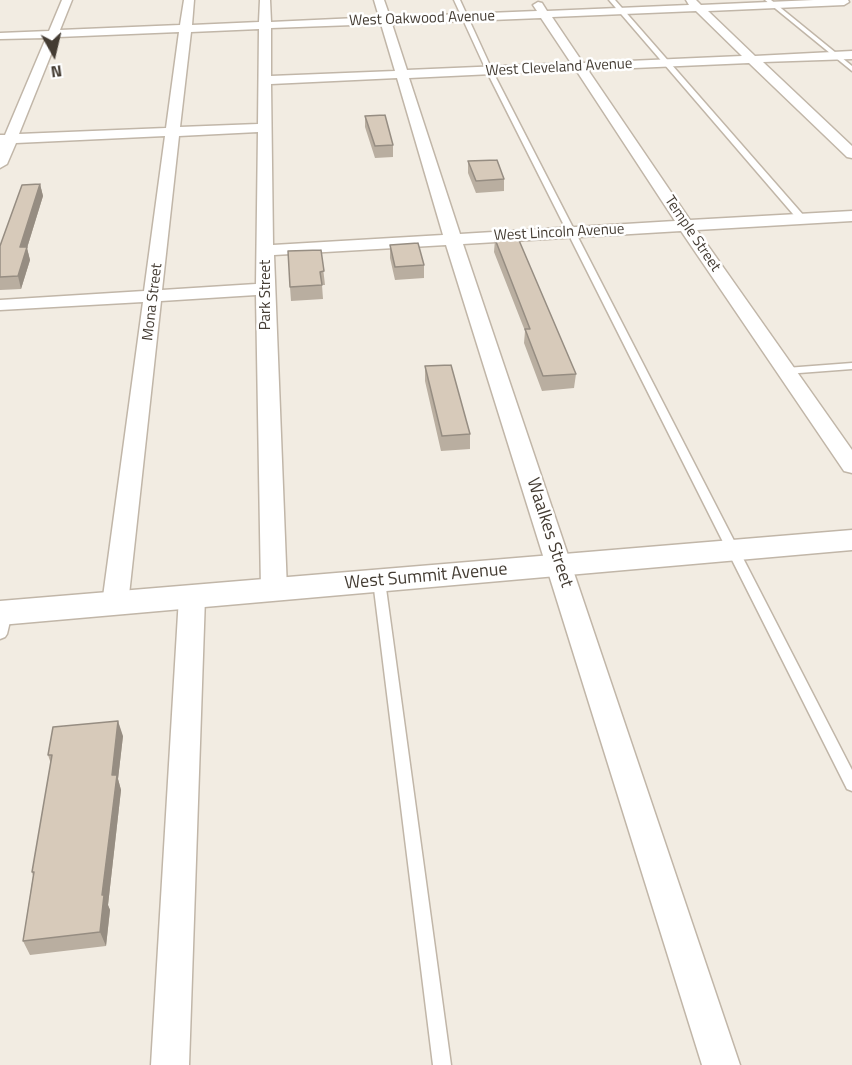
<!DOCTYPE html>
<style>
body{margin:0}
#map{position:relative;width:852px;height:1065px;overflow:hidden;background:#f2ece2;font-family:"Titillium Web",sans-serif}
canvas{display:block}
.north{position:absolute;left:24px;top:24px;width:60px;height:60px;-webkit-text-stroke:4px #fff;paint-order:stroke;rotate:172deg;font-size:16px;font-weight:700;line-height:24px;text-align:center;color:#443c33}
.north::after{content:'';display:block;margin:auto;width:21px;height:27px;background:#443c33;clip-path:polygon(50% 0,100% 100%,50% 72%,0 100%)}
</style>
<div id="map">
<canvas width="852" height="1065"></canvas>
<div class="north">N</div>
</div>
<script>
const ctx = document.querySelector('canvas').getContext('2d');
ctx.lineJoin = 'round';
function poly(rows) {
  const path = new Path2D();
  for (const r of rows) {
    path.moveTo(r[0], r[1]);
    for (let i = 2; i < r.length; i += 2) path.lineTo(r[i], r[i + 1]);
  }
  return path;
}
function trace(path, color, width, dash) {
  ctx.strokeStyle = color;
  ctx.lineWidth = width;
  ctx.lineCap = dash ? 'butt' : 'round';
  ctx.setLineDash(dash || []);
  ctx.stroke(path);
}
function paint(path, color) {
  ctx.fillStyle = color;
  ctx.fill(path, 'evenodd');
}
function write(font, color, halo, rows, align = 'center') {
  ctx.font = font + ' "Titillium Web",sans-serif';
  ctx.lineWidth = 5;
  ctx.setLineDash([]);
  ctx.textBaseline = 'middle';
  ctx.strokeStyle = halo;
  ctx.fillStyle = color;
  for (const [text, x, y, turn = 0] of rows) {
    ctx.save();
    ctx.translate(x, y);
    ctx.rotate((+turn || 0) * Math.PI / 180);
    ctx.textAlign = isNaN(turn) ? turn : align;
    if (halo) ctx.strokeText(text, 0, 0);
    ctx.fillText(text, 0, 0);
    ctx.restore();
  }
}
const service = poly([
 [454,0,460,0,493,72,852,770,852,791,847,789,487,72,454,0],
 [609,0,615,0,805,217,805,221,799,221,609,0],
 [765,0,771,0,852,66,852,71,765,0],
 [852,363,852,369,786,374,781,371,786,368,852,363],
 [379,577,385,581,451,1065,433,1065,373,581,379,577],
 [5,608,10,610,12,613,7,634,5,637,0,639,0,610,5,608]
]);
const minor = poly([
 [62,0,72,0,60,30,180,25,184,0,194,0,192,25,259,22,260,0,270,0,271,22,379,17,374,0,384,0,390,17,537,11,533,5,538,2,542,3,547,11,689,5,686,0,696,0,701,5,814,0,848,0,849,2,844,5,708,11,755,56,852,51,852,59,763,62,852,146,852,158,847,157,749,63,588,70,690,220,852,211,852,221,697,230,852,450,852,473,844,471,681,231,463,244,740,1065,702,1065,446,245,274,255,287,590,283,596,274,599,265,596,261,590,256,295,161,301,128,604,124,610,115,613,106,610,102,604,143,302,0,310,0,300,144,291,165,136,16,143,7,164,0,168,0,135,5,135,46,38,0,39,0,33,49,31,62,0],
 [696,11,742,56,583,63,552,17,696,11],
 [541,18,571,63,407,70,392,24,541,18],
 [381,24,395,71,271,76,271,28,381,24],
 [259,29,258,124,180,127,191,32,259,29],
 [179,32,166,128,19,134,58,37,179,32],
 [576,70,675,221,460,234,409,78,576,70],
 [397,78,443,235,273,245,271,84,397,78],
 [258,132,256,284,162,290,179,136,258,132],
 [192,588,201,591,205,597,189,1065,151,1065,179,597,183,591,192,588]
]);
const tertiary = poly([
 [852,530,852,550,0,625,0,601,852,530]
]);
const wall = poly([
 [365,116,393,145,393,157,375,158,365,127],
 [468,161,504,179,504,191,476,193,468,173],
 [40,184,43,196,27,248,30,260,21,289,0,290,0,246],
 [495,239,576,374,574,388,542,391,524,343,525,331,494,252],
 [390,245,424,265,424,278,395,280,390,258],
 [321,250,325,285,322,285,323,299,291,301,290,287],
 [425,366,470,434,470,449,441,451,425,381],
 [123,736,118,779,121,790,108,905,110,910,106,946,30,955,23,941,33,876,32,872,51,764,48,755]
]);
const shadedWall = poly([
 [40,184,43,196,27,248,30,260,21,289,18,276,20,247],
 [118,721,123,736,118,779,121,790,108,905,110,910,106,946,100,932,102,895,112,775]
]);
const building = poly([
 [385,115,393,145,375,146,365,116,385,115],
 [497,160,504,179,476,181,468,161,497,160],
 [40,184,20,247,27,247,18,276,0,277,0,246,22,185,40,184],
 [518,238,576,374,543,376,525,329,530,329,495,239,518,238],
 [418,243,424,265,395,267,390,245,418,243],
 [321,250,324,271,320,272,322,285,290,287,288,251,321,250],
 [451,365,470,434,442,436,425,366,451,365],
 [118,721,112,775,117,775,102,895,104,895,100,932,23,941,34,872,32,872,52,755,48,755,53,727,118,721]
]);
const farStreetnames = [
 ["West Oakwood Avenue",422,19,-2],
 ["West Cleveland Avenue",559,68,-3],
 ["West Lincoln Avenue",559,233,-3],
 ["Temple Street",692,234,56],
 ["Park Street",266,295,-90],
 ["Mona Street",153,302,-83]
];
const streetNames = [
 ["Waalkes Street",549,533,72],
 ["West Summit Avenue",426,577,-5]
];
trace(service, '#c1b6a8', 3);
trace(minor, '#c1b6a8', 3);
trace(tertiary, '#c1b6a8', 3);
paint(service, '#fff');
paint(minor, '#fff');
paint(tertiary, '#fff');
paint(wall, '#b9aea0');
paint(shadedWall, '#968d82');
paint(building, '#d7caba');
trace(building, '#968d82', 1.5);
write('15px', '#443c33', '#fff', farStreetnames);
write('18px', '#443c33', '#fff', streetNames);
</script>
